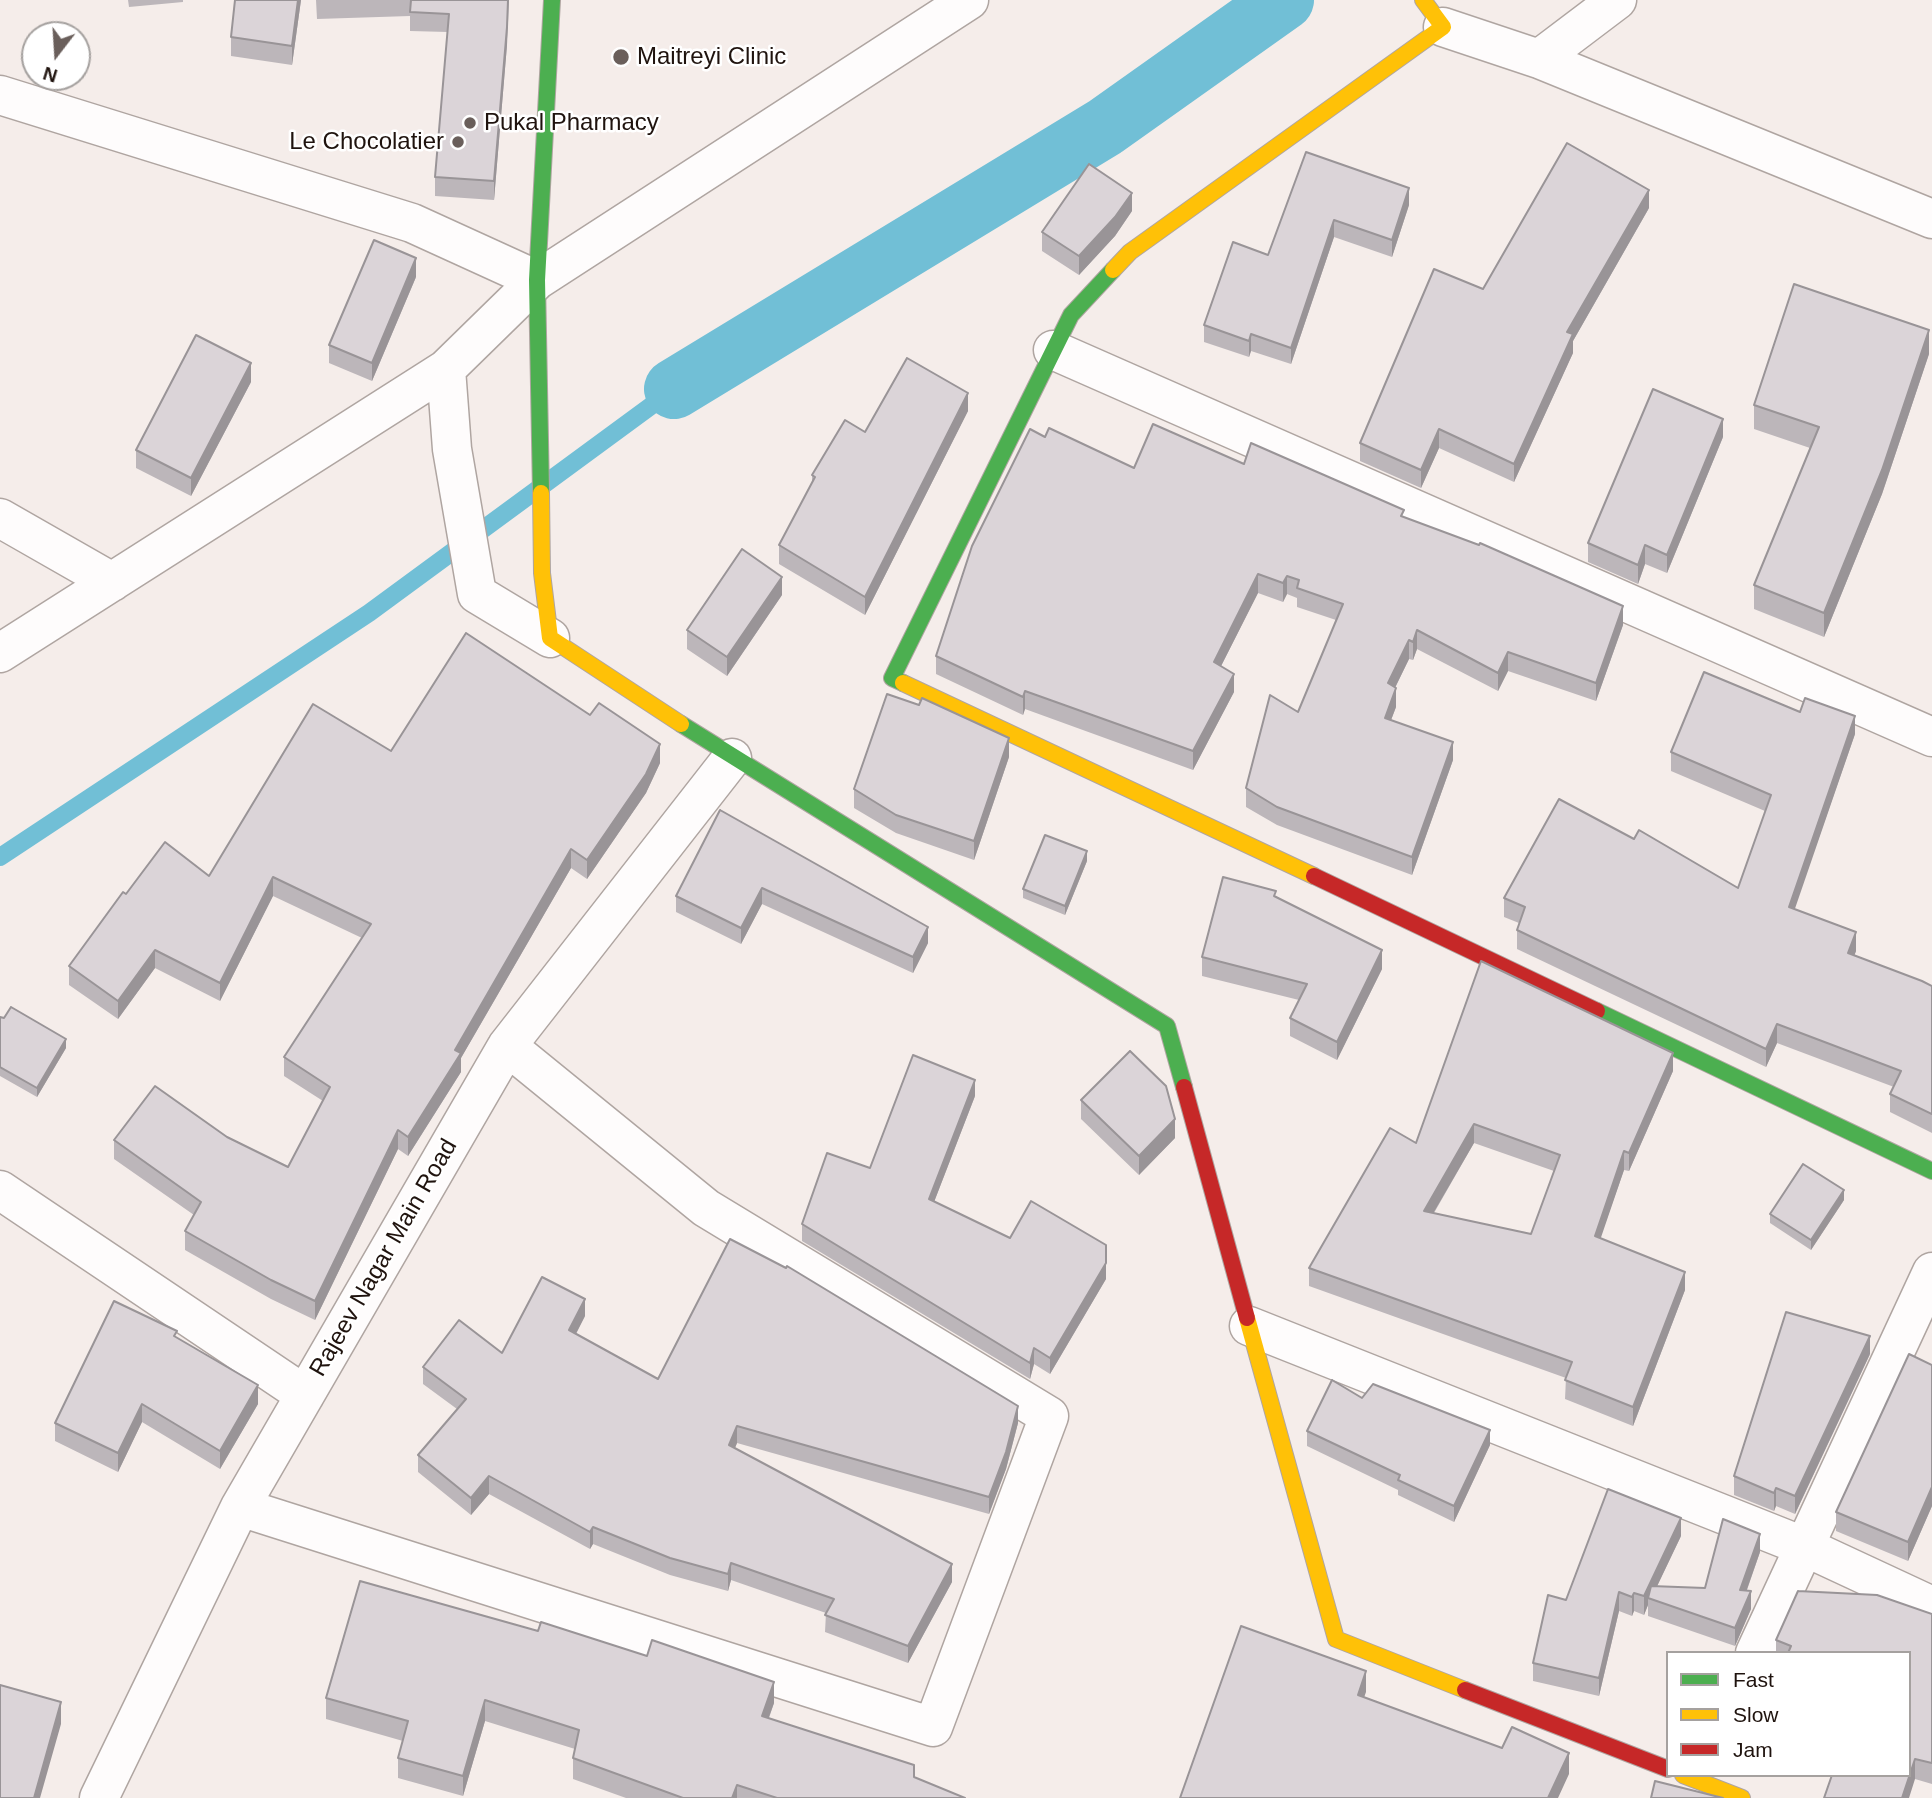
<!DOCTYPE html>
<style>
body{margin:0}
#map{position:relative;width:1932px;height:1798px;overflow:hidden;background:#f5edea;font-family:Arial,sans-serif}
canvas{display:block}
.legend{position:absolute;left:1666px;top:1651px;width:245px;height:126px;box-sizing:border-box;background:#fff;border:2px solid #a5a19f;margin:0;padding:9px 12px;list-style:none;font-size:21px;color:#1f130e}
.legend li{display:flex;align-items:center;gap:14px;height:35px}
.legend b{width:35px;border:2px solid #a5a19f}
.north{position:absolute;left:21px;top:21px;width:70px;height:70px;box-sizing:border-box;background:#fff;border:2px solid #a5a19f;border-radius:50%;rotate:197deg;font-size:19px;font-weight:700;line-height:28px;text-align:center;color:#1f130e}
.north::after{content:'';display:block;margin:auto;width:24px;height:32px;background:#6a5f5b;clip-path:polygon(50% 0,100% 100%,50% 72%,0 100%)}
</style>
<div id="map">
<canvas width="1932" height="1798"></canvas>
<ul class="legend">
<li><b style="height:9px;background:#4caf50"></b>Fast</li>
<li><b style="height:9px;background:#ffc107"></b>Slow</li>
<li><b style="height:9px;background:#c62828"></b>Jam</li>
</ul>
<div class="north">N</div>
</div>
<script>
const ctx = document.querySelector('canvas').getContext('2d');
ctx.lineJoin = 'round';
function poly(rows) {
  const path = new Path2D();
  for (const r of rows) {
    path.moveTo(r[0], r[1]);
    for (let i = 2; i < r.length; i += 2) path.lineTo(r[i], r[i + 1]);
  }
  return path;
}
function trace(path, color, width, dash) {
  ctx.strokeStyle = color;
  ctx.lineWidth = width;
  ctx.lineCap = dash ? 'butt' : 'round';
  ctx.setLineDash(dash || []);
  ctx.stroke(path);
}
function paint(path, color) {
  ctx.fillStyle = color;
  ctx.fill(path, 'evenodd');
}
function write(font, color, halo, rows, align = 'center') {
  ctx.font = font + ' Arial,sans-serif';
  ctx.lineWidth = 5;
  ctx.setLineDash([]);
  ctx.textBaseline = 'middle';
  ctx.strokeStyle = halo;
  ctx.fillStyle = color;
  for (const [text, x, y, turn = 0] of rows) {
    ctx.save();
    ctx.translate(x, y);
    ctx.rotate((+turn || 0) * Math.PI / 180);
    ctx.textAlign = isNaN(turn) ? turn : align;
    if (halo) ctx.strokeText(text, 0, 0);
    ctx.fillText(text, 0, 0);
    ctx.restore();
  }
}
const stream = poly([
 [0,857,369,613,674,389]
]);
const canal = poly([
 [674,389,1105,127,1284,0]
]);
const street = poly([
 [1443,27,1539,59,1617,0],
 [1539,59,1932,219],
 [0,95,412,223,537,280],
 [1053,350,1932,737],
 [446,369,452,449,477,594,550,638],
 [0,518,112,582],
 [0,653,446,369,537,280,969,0],
 [0,1190,305,1395],
 [1249,1326,1803,1546,1932,1606],
 [240,1507,933,1727,1049,1416,706,1208,507,1046],
 [1755,1653,1932,1272],
 [99,1798,240,1507,507,1046,732,758]
]);
const fast = poly([
 [541,493,537,280,552,0],
 [903,683,892,678,1071,315,1113,270],
 [681,724,1167,1026,1184,1087],
 [1597,1011,1932,1171]
]);
const slow = poly([
 [1113,270,1130,252,1443,27,1423,0],
 [541,493,542,573,550,638,681,724],
 [903,683,1314,876],
 [1247,1318,1336,1639,1465,1690],
 [1683,1775,1742,1798]
]);
const jam = poly([
 [1314,876,1597,1011],
 [1184,1087,1247,1318],
 [1465,1690,1668,1769]
]);
const wall = poly([
 [128,0,183,0,183,2,129,7],
 [301,0,292,65,231,56,231,37],
 [316,0,509,0,507,45,494,200,435,196,435,177,448,32,410,31,410,16,317,19],
 [1306,152,1409,205,1392,257,1334,237,1291,364,1251,351,1249,357,1204,342,1204,325,1268,255],
 [1649,208,1573,341,1573,353,1514,482,1439,448,1421,488,1360,461,1360,443,1483,289],
 [1132,211,1115,236,1079,275,1042,251,1042,232],
 [416,277,372,381,329,363,329,345],
 [1929,354,1882,494,1824,637,1754,609,1754,585,1810,448,1754,429,1754,405],
 [251,382,191,496,136,468,136,450],
 [968,411,865,615,779,564,779,545,812,483,812,475,865,432],
 [1045,437,1134,468,1244,464,1404,517,1623,625,1596,701,1508,671,1498,691,1417,649,1413,660,1409,659,1395,688,1396,707,1391,720,1453,760,1412,875,1277,825,1246,807,1246,788,1298,712,1336,620,1297,607,1297,598,1287,594,1283,602,1258,593,1221,666,1234,692,1193,770,1025,709,1023,715,936,674,936,656],
 [1723,437,1667,573,1645,564,1638,584,1588,562,1588,543],
 [782,595,727,676,687,649,687,630],
 [1855,734,1794,909,1856,951,1854,956,1932,986,1932,1133,1890,1112,1890,1094,1894,1087,1777,1043,1766,1067,1517,949,1517,930,1519,923,1504,917,1504,898,1634,839,1738,888,1765,811,1671,771,1671,752],
 [391,751,660,763,646,793,587,879,571,868,461,1058,461,1072,408,1156,398,1149,315,1320,271,1299,185,1250,185,1231,194,1215,114,1159,114,1140,227,1137,288,1167,323,1101,284,1076,284,1057,362,938,273,896,220,1001,155,968,118,1019,69,985,69,966,126,894,209,876],
 [1009,757,974,860,896,833,854,808,854,789],
 [720,810,928,943,913,973,762,904,741,944,676,912,676,896],
 [1087,861,1065,915,1023,898,1023,889],
 [1276,896,1382,969,1337,1060,1290,1036,1290,1018,1299,1000,1202,976,1202,957],
 [1481,961,1673,1071,1629,1171,1624,1170,1600,1238,1685,1290,1633,1426,1565,1399,1566,1378,1309,1286,1309,1268,1416,1143],
 [1474,1143,1554,1171,1531,1234,1434,1213],
 [0,1017,66,1048,37,1097,0,1076],
 [975,1096,934,1202,1010,1238,1106,1279,1050,1374,1034,1364,1030,1379,802,1241,802,1224,870,1168],
 [1081,1100,1175,1138,1139,1175,1081,1119],
 [1844,1200,1811,1250,1770,1223,1770,1214],
 [585,1316,576,1334,658,1379,1018,1423,1006,1469,989,1514,737,1443,735,1448,952,1582,908,1663,825,1632,826,1613,731,1580,728,1591,670,1575,593,1544,590,1549,489,1494,471,1515,418,1472,418,1455,457,1409,423,1384,423,1367,502,1353],
 [177,1338,258,1404,220,1469,142,1422,118,1472,55,1441,55,1423],
 [1870,1354,1795,1514,1776,1506,1774,1511,1734,1495,1734,1476],
 [1932,1365,1932,1506,1908,1561,1836,1531,1836,1512],
 [1307,1431,1490,1445,1454,1522,1398,1495,1398,1490,1307,1446],
 [1681,1536,1657,1586,1705,1588,1760,1552,1747,1590,1751,1609,1735,1646,1648,1616,1648,1605,1644,1615,1634,1611,1632,1616,1619,1611,1599,1696,1533,1681,1533,1663,1566,1600],
 [1932,1614,1932,1784,1915,1779,1909,1653,1776,1653,1776,1640],
 [326,1698,774,1703,769,1718,965,1798,626,1798,573,1779,573,1758,575,1749,485,1721,463,1796,398,1778,398,1758,403,1741,326,1719]
]);
const shadedWall = poly([
 [298,0,301,0,292,65,292,46],
 [508,0,507,45,494,200,494,181],
 [1409,188,1409,205,1392,257,1392,240],
 [1649,190,1649,208,1573,341,1573,353,1514,482,1514,464,1567,332],
 [1132,193,1132,211,1115,236,1079,275,1079,256],
 [1334,220,1334,237,1291,364,1291,348],
 [416,258,416,277,372,381,372,363],
 [1929,330,1929,354,1882,494,1824,637,1824,613],
 [1251,334,1251,351,1249,357,1249,341],
 [251,363,251,382,191,496,191,478],
 [968,393,968,411,865,615,865,597],
 [1723,419,1723,437,1667,573,1667,555],
 [1439,429,1439,448,1421,488,1421,470],
 [1645,545,1645,564,1638,584,1638,565],
 [1258,574,1258,593,1214,680,1214,662],
 [1287,576,1287,594,1283,602,1283,583],
 [782,577,782,595,727,676,727,657],
 [1623,606,1623,625,1596,701,1596,683],
 [1417,630,1417,649,1413,660,1413,642],
 [1409,640,1409,659,1388,702,1388,683],
 [1508,652,1508,671,1498,691,1498,673],
 [1234,674,1234,692,1193,770,1193,751],
 [1396,688,1396,707,1385,736,1385,718],
 [1025,691,1025,709,1023,715,1023,697],
 [1855,716,1855,734,1789,926,1789,907],
 [1009,738,1009,757,974,860,974,841],
 [1453,742,1453,760,1412,875,1412,857],
 [660,744,660,763,646,793,587,879,587,860],
 [571,849,571,868,461,1058,461,1072,408,1156,408,1137,455,1050],
 [1087,851,1087,861,1065,915,1065,906],
 [273,877,273,896,220,1001,220,983],
 [762,888,762,904,741,944,741,928],
 [928,927,928,943,913,973,913,957],
 [1856,932,1856,951,1848,972,1848,953],
 [155,950,155,968,118,1019,118,1001],
 [1382,950,1382,969,1337,1060,1337,1042],
 [1777,1024,1777,1043,1766,1067,1766,1049],
 [66,1039,66,1048,37,1097,37,1088],
 [1673,1053,1673,1071,1629,1171,1629,1153],
 [975,1080,975,1096,929,1215,929,1199],
 [1175,1119,1175,1138,1139,1175,1139,1156],
 [1474,1124,1474,1143,1424,1229,1424,1211],
 [398,1130,398,1149,315,1320,315,1301],
 [1624,1151,1624,1170,1595,1255,1595,1236],
 [1844,1190,1844,1200,1811,1250,1811,1240],
 [1106,1263,1106,1279,1050,1374,1050,1358],
 [1685,1272,1685,1290,1633,1426,1633,1407],
 [585,1299,585,1316,569,1347,569,1330],
 [1870,1336,1870,1354,1795,1514,1795,1496],
 [1034,1348,1034,1364,1030,1379,1030,1363],
 [258,1385,258,1404,220,1469,220,1451],
 [142,1404,142,1422,118,1472,118,1453],
 [1018,1406,1018,1423,1006,1469,989,1514,989,1497],
 [737,1426,737,1443,729,1462,729,1445],
 [1490,1430,1490,1445,1454,1522,1454,1506],
 [489,1476,489,1494,471,1515,471,1498],
 [1932,1487,1932,1506,1908,1561,1908,1542],
 [1776,1488,1776,1506,1774,1511,1774,1493],
 [1681,1518,1681,1536,1651,1599,1648,1598,1648,1605,1644,1615,1644,1596],
 [593,1527,593,1544,590,1549,590,1532],
 [1760,1534,1760,1552,1740,1609,1740,1590],
 [731,1563,731,1580,728,1591,728,1574],
 [952,1564,952,1582,908,1663,908,1646],
 [1751,1591,1751,1609,1735,1646,1735,1628],
 [1619,1592,1619,1611,1599,1696,1599,1678],
 [1634,1593,1634,1611,1632,1616,1632,1597],
 [1366,1671,1366,1692,1358,1715,1358,1695],
 [774,1682,774,1703,762,1736,762,1716],
 [485,1700,485,1721,463,1796,463,1776],
 [61,1702,61,1724,40,1798,34,1798],
 [1569,1753,1569,1774,1558,1798,1548,1798],
 [1915,1759,1915,1779,1909,1798,1902,1798],
 [737,1785,737,1798,732,1798]
]);
const building = poly([
 [235,0,298,0,292,46,231,37,235,0],
 [411,0,508,0,507,27,494,181,435,177,449,14,410,12,411,0],
 [1567,143,1649,190,1567,332,1573,334,1514,464,1439,429,1421,470,1360,443,1434,269,1483,289,1567,143],
 [1306,152,1409,188,1392,240,1334,220,1291,348,1251,334,1249,341,1204,325,1233,242,1268,255,1306,152],
 [1089,164,1132,193,1115,217,1079,256,1042,232,1089,164],
 [374,240,416,258,372,363,329,345,374,240],
 [1794,284,1929,330,1882,470,1824,613,1754,585,1819,427,1754,405,1794,284],
 [196,335,251,363,191,478,136,450,196,335],
 [907,358,968,393,865,597,779,545,815,477,812,475,845,420,865,432,907,358],
 [1653,389,1723,419,1667,555,1645,545,1638,565,1588,543,1653,389],
 [1153,424,1244,464,1251,443,1404,510,1401,516,1479,545,1480,543,1623,606,1596,683,1508,652,1498,673,1417,630,1413,642,1409,640,1388,683,1396,688,1385,718,1453,742,1412,857,1277,807,1246,788,1270,695,1298,712,1343,604,1297,588,1299,580,1287,576,1283,583,1258,574,1214,662,1234,674,1193,751,1025,691,1023,697,936,656,972,546,1030,429,1045,437,1049,428,1134,468,1153,424],
 [742,549,782,577,727,657,687,630,742,549],
 [466,633,590,715,599,703,660,744,646,774,587,860,571,849,455,1050,461,1053,408,1137,398,1130,315,1301,271,1280,185,1231,201,1202,114,1140,155,1086,227,1137,288,1167,330,1087,284,1057,371,924,273,877,220,983,155,950,118,1001,69,966,123,892,126,894,165,842,209,876,313,704,391,751,466,633],
 [1704,672,1800,712,1805,698,1855,716,1789,907,1856,932,1848,953,1922,981,1932,986,1932,1114,1890,1094,1901,1071,1777,1024,1766,1049,1517,930,1525,907,1504,898,1559,799,1634,839,1639,830,1738,888,1771,795,1671,752,1704,672],
 [887,694,919,705,922,698,1009,738,974,841,896,815,854,789,887,694],
 [720,810,928,927,913,957,762,888,741,928,676,896,720,810],
 [1045,835,1087,851,1065,906,1023,889,1045,835],
 [1223,877,1276,891,1274,896,1382,950,1337,1042,1290,1018,1307,984,1202,957,1223,877],
 [1481,961,1673,1053,1629,1153,1624,1151,1595,1236,1685,1272,1633,1407,1565,1380,1572,1362,1309,1268,1390,1128,1416,1143,1481,961],
 [1474,1124,1560,1155,1531,1234,1424,1211,1474,1124],
 [11,1007,66,1039,37,1088,0,1067,0,1017,4,1018,11,1007],
 [1130,1051,1166,1086,1175,1119,1139,1156,1081,1100,1130,1051],
 [913,1055,975,1080,929,1199,1010,1238,1031,1201,1106,1245,1106,1263,1050,1358,1034,1348,1030,1363,802,1224,827,1153,870,1168,913,1055],
 [1803,1164,1844,1190,1811,1240,1770,1214,1803,1164],
 [730,1239,786,1268,787,1266,1018,1406,1006,1452,989,1497,737,1426,729,1445,952,1564,908,1646,825,1615,834,1599,731,1563,728,1574,670,1558,593,1527,590,1532,489,1476,471,1498,418,1455,466,1399,423,1367,459,1320,502,1353,542,1277,585,1299,569,1330,658,1379,730,1239],
 [114,1301,177,1331,174,1336,258,1385,220,1451,142,1404,118,1453,55,1423,114,1301],
 [1786,1312,1870,1336,1795,1496,1776,1488,1774,1493,1734,1476,1786,1312],
 [1909,1354,1932,1365,1932,1487,1908,1542,1836,1512,1909,1354],
 [1332,1380,1362,1398,1373,1384,1490,1430,1454,1506,1398,1480,1400,1475,1307,1431,1332,1380],
 [1608,1489,1681,1518,1644,1596,1634,1593,1632,1597,1619,1592,1599,1678,1533,1663,1548,1595,1566,1600,1608,1489],
 [1723,1519,1760,1534,1740,1590,1751,1591,1735,1628,1648,1598,1651,1586,1705,1588,1723,1519],
 [360,1581,538,1631,541,1622,647,1656,652,1640,774,1682,762,1716,914,1765,914,1777,965,1798,777,1798,737,1785,732,1798,683,1798,573,1758,579,1730,485,1700,463,1776,398,1758,408,1721,326,1698,360,1581],
 [1798,1591,1877,1595,1932,1614,1932,1763,1915,1759,1902,1798,1824,1798,1832,1775,1909,1775,1909,1653,1788,1653,1791,1646,1776,1640,1798,1591],
 [1241,1626,1366,1671,1358,1695,1502,1748,1512,1727,1569,1753,1548,1798,1180,1798,1241,1626],
 [0,1685,61,1702,34,1798,0,1798,0,1685],
 [1655,1781,1723,1798,1651,1798,1655,1781]
]);
const markers = [
 [621,57,9,"#6a5f5b"],
 [470,123,7,"#6a5f5b"],
 [458,142,7,"#6a5f5b"]
];
const poiNames = [
 ["Maitreyi Clinic",637,57],
 ["Pukal Pharmacy",484,123],
 ["Le Chocolatier",444,142,"right"]
];
const streetNames = [
 ["Rajeev Nagar Main Road",384,1258,-60]
];
trace(stream, '#71bfd6', 18);
trace(canal, '#71bfd6', 60);
trace(street, '#afa5a1', 41);
trace(fast, '#afa5a1', 18);
trace(slow, '#afa5a1', 18);
trace(jam, '#afa5a1', 18);
trace(street, '#fefcfc', 38);
trace(fast, '#4caf50', 16);
trace(slow, '#ffc107', 16);
trace(jam, '#c62828', 16);
paint(wall, '#bcb6ba');
paint(shadedWall, '#999497');
paint(building, '#dbd4d8');
trace(building, '#999497', 2);
for (const [x, y, r, color] of markers) {
  const dot = new Path2D();
  dot.arc(x, y, r, 0, 2 * Math.PI);
  ctx.fillStyle = color;
  ctx.fill(dot);
  trace(dot, '#fff', 2.5);
}
write('24px', '#1f130e', '#fff', poiNames, 'left');
write('24px', '#1f130e', '#fff', streetNames);
</script>
